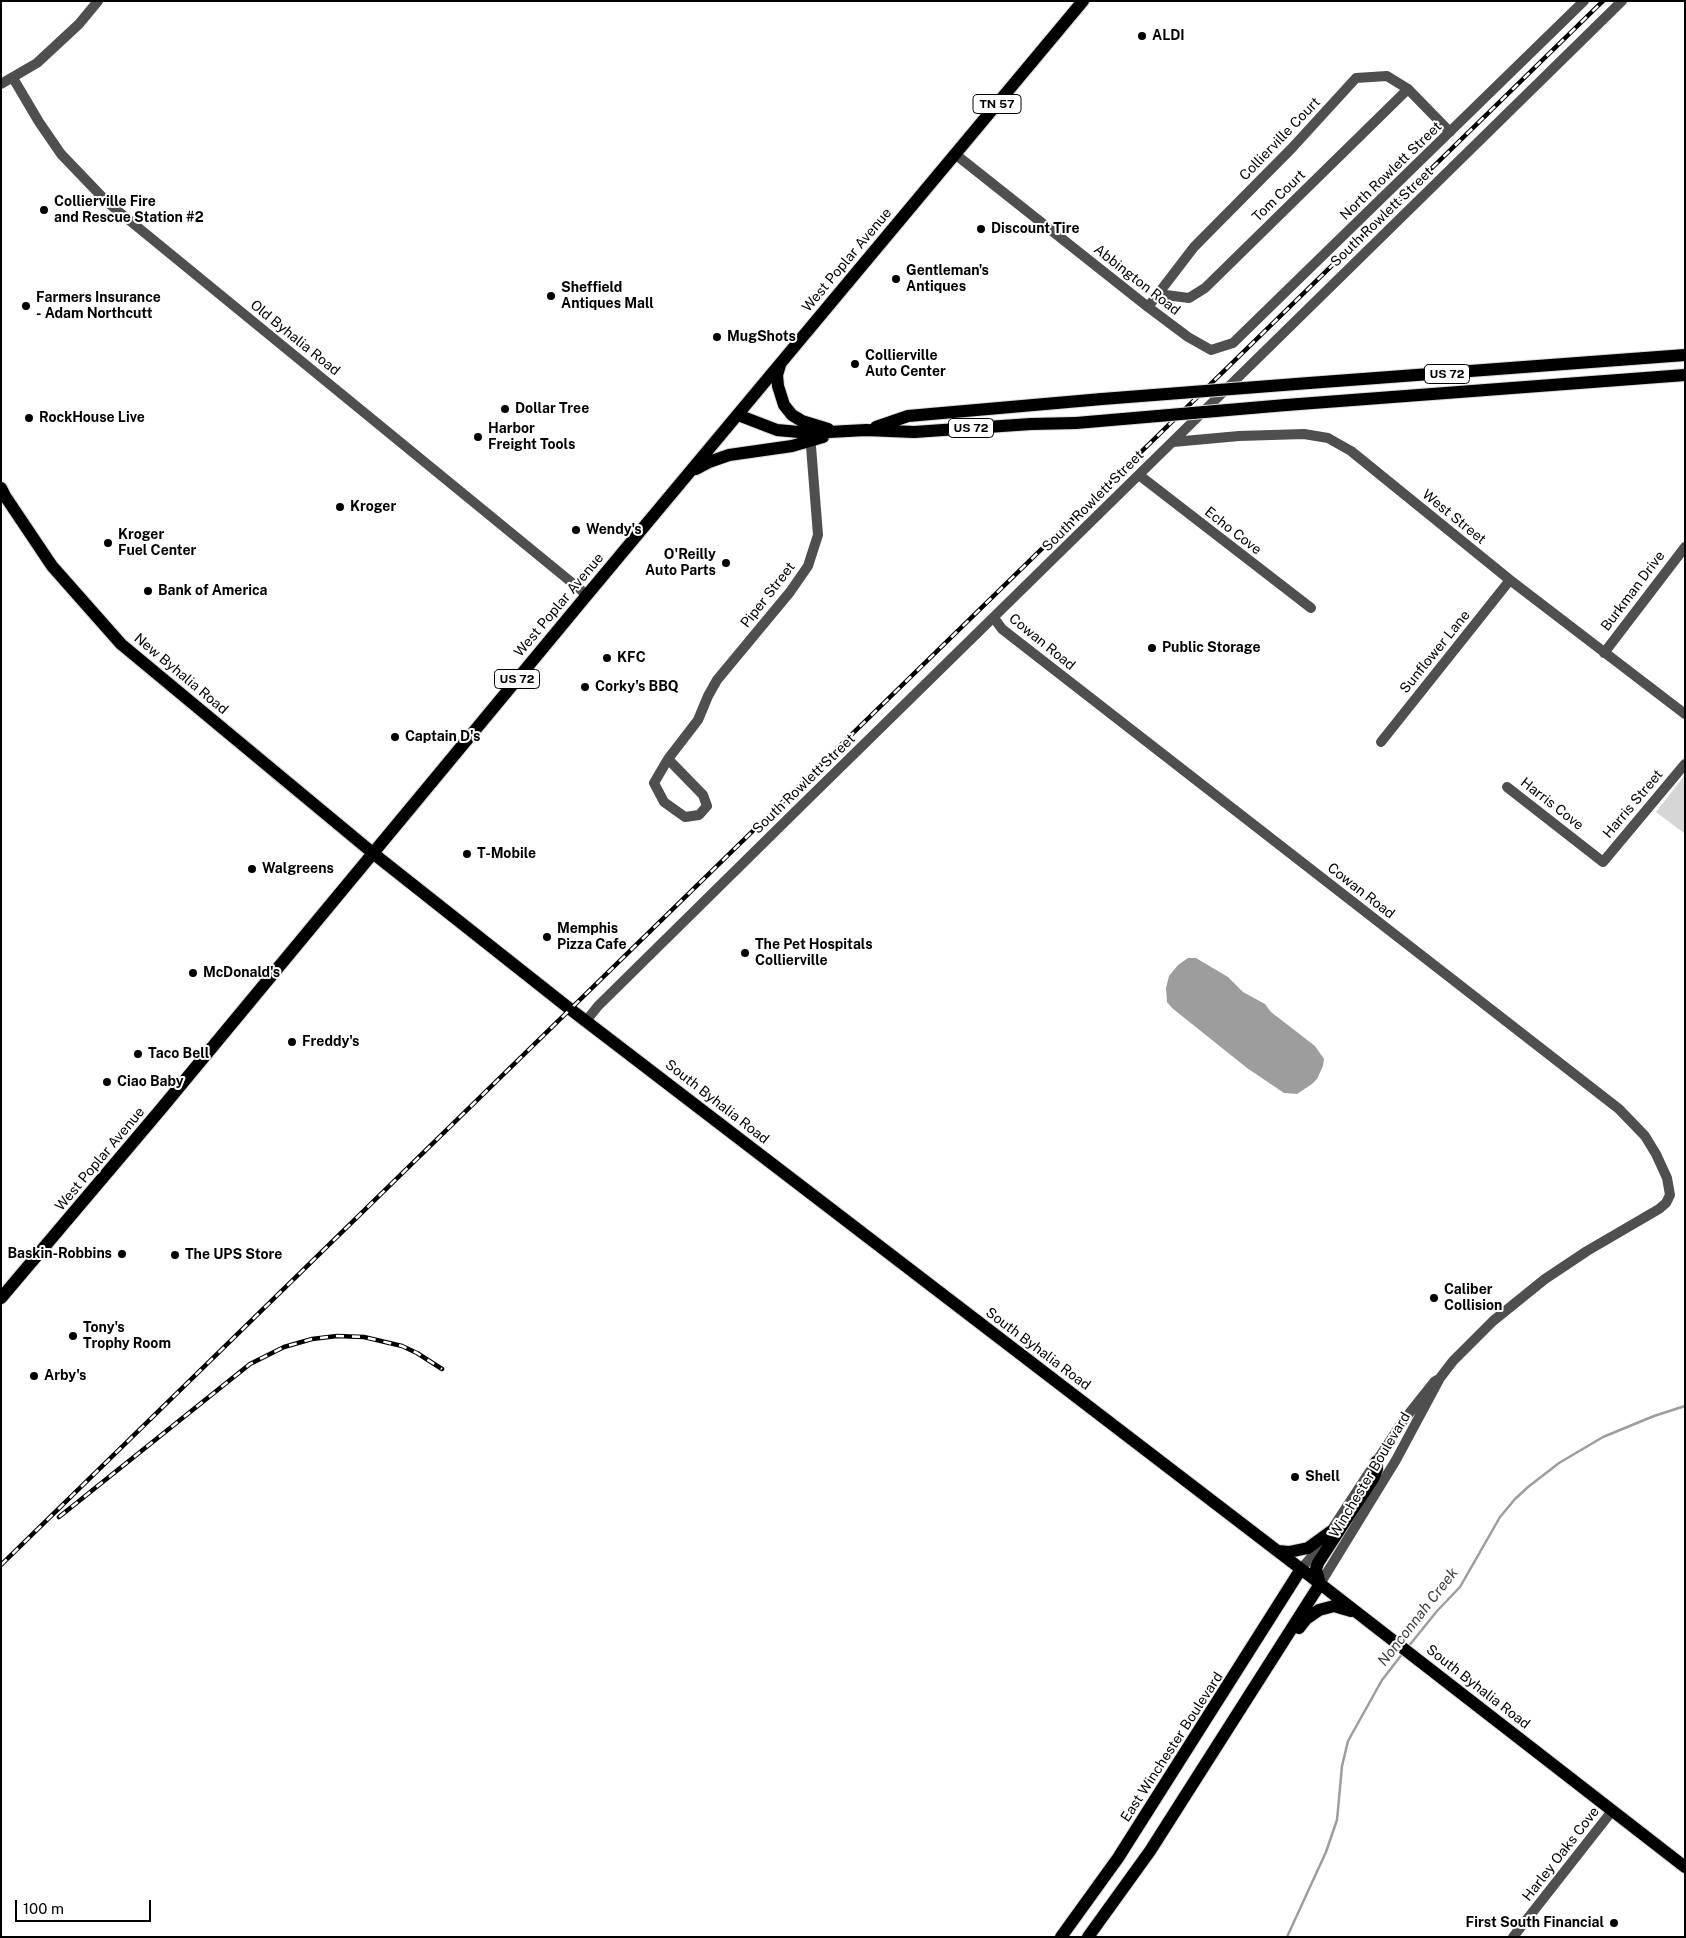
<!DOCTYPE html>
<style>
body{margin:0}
#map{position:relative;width:1686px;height:1938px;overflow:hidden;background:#fff;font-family:"Public Sans",sans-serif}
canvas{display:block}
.frame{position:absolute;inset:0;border:2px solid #000;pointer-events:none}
.scale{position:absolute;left:15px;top:1900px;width:136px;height:22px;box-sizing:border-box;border:2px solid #000;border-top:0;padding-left:6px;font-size:15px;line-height:18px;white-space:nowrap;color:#000;-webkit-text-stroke:4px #fff;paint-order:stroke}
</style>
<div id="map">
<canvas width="1686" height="1938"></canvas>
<div class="frame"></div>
<div class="scale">100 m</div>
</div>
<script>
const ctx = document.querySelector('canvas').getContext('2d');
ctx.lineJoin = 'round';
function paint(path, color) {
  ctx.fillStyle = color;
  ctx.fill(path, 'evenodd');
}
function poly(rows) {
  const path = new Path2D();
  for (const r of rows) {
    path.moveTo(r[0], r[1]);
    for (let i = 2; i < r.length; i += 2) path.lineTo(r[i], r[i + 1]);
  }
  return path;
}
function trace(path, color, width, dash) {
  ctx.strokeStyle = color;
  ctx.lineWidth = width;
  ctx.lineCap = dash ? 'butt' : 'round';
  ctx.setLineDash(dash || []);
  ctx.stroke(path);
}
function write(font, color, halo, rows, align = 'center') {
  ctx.font = font + ' "Public Sans",sans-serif';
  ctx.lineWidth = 4;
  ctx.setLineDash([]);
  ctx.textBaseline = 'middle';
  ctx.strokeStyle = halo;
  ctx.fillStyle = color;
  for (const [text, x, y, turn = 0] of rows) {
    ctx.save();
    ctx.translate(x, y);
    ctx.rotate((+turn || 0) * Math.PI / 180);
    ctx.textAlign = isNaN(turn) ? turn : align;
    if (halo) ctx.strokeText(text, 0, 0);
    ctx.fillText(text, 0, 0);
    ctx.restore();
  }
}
const green = poly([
 [1685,775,1685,834,1656,812]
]);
const water = poly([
 [1188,958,1196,958,1228,977,1243,992,1265,1004,1271,1012,1315,1046,1324,1059,1323,1066,1317,1079,1312,1084,1297,1094,1284,1093,1247,1068,1172,1008,1167,1002,1166,988,1169,976,1178,965]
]);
const stream = poly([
 [1408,1647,1437,1611,1460,1587,1500,1517,1515,1499,1528,1487,1559,1463,1603,1437,1654,1416,1685,1406],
 [1287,1937,1326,1852,1337,1820,1342,1766,1348,1741,1382,1680,1403,1653]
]);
const minor = poly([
 [13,78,39,122,61,154,107,202,587,595],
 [1,84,37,63,79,24,98,1],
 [955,154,1148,307,1188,337,1211,350,1233,343,1584,1],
 [1158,294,1189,298,1205,288,1408,89],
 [1148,307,1194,247,1292,148,1356,78,1387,76,1408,89,1450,132],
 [1173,442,1239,436,1304,434,1328,438,1351,451,1510,580,1685,714],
 [1139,475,1311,608],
 [994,618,1002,629,1619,1109,1645,1136,1656,1154,1667,1178,1670,1195,1666,1203,1659,1209,1587,1251,1545,1279,1493,1321,1453,1361,1440,1378,1396,1460,1320,1584],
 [1604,653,1685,547],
 [1381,742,1510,580],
 [668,759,703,795,707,806,699,815,685,817,664,802,654,783,668,759,698,720,708,696,717,680,790,592,808,566,818,535,810,434],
 [1507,787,1603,862,1685,764],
 [586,1021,598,1006,803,804,1622,1],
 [1301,1569,1321,1546,1403,1421,1434,1382,1437,1380],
 [1513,1937,1612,1811]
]);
const major = poly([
 [780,365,777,375,778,386,784,405,792,415,802,421,828,429],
 [1309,383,1685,355],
 [1286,405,1685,375],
 [738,415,777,430,810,433,866,430,914,432,1031,424,1076,423],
 [876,427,908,416,1102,399],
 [696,469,709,462,729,455,792,446,823,437],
 [1,488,5,496,52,566,121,644,374,854,570,1009,1301,1569,1685,1867],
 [1,1298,161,1109,587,595,1083,1],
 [1278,1551,1289,1552,1308,1548,1330,1532],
 [1320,1584,1316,1569,1318,1563,1374,1477,1377,1469,1376,1462],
 [1299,1628,1306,1619,1319,1610,1334,1606,1351,1611],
 [1061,1937,1118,1858,1301,1569],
 [1088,1937,1150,1851,1320,1584]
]);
const rail = poly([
 [59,1517,250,1364,284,1347,312,1339,337,1336,364,1337,402,1346,417,1353,442,1369],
 [1,1565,1603,1]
]);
const majorBridge = poly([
 [1102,399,1309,383],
 [1076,423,1286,405]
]);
const markers = [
 [1142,36,5,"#000"],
 [44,210,5,"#000"],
 [981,229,5,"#000"],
 [896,279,5,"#000"],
 [551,296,5,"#000"],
 [26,306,5,"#000"],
 [717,337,5,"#000"],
 [855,364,5,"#000"],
 [505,409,5,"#000"],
 [29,418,5,"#000"],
 [478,437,5,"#000"],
 [340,507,5,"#000"],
 [576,530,5,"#000"],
 [108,543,5,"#000"],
 [726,563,5,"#000"],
 [148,591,5,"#000"],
 [1152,648,5,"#000"],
 [607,658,5,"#000"],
 [585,687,5,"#000"],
 [395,737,5,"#000"],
 [467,854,5,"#000"],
 [252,869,5,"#000"],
 [547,937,5,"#000"],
 [745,953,5,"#000"],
 [193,973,5,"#000"],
 [292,1042,5,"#000"],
 [138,1054,5,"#000"],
 [107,1082,5,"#000"],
 [122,1254,5,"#000"],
 [175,1255,5,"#000"],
 [1434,1298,5,"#000"],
 [73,1336,5,"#000"],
 [34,1376,5,"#000"],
 [1295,1477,5,"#000"],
 [1614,1923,5,"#000"]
];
const shields = [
 [997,104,48],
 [1447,374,45],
 [971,428,45],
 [517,679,45]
];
const shieldNames = [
 ["TN 57",997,104],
 ["US 72",1447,374],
 ["US 72",971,428],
 ["US 72",517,679]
];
const poiNames = [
 ["ALDI",1152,36],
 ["Collierville Fire",54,202],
 ["and Rescue Station #2",54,218],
 ["Discount Tire",991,229],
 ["Gentleman's",906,271],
 ["Antiques",906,287],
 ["Sheffield",561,288],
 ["Antiques Mall",561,304],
 ["Farmers Insurance",36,298],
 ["- Adam Northcutt",36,314],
 ["MugShots",727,337],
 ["Collierville",865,356],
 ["Auto Center",865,372],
 ["Dollar Tree",515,409],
 ["RockHouse Live",39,418],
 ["Harbor",488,429],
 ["Freight Tools",488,445],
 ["Kroger",350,507],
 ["Wendy's",586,530],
 ["Kroger",118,535],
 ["Fuel Center",118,551],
 ["O'Reilly",716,555,"right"],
 ["Auto Parts",716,571,"right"],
 ["Bank of America",158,591],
 ["Public Storage",1162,648],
 ["KFC",617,658],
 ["Corky's BBQ",595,687],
 ["Captain D's",405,737],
 ["T-Mobile",477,854],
 ["Walgreens",262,869],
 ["Memphis",557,929],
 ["Pizza Cafe",557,945],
 ["The Pet Hospitals",755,945],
 ["Collierville",755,961],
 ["McDonald's",203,973],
 ["Freddy's",302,1042],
 ["Taco Bell",148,1054],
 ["Ciao Baby",117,1082],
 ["Baskin-Robbins",112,1254,"right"],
 ["The UPS Store",185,1255],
 ["Caliber",1444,1290],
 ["Collision",1444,1306],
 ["Tony's",83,1328],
 ["Trophy Room",83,1344],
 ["Arby's",44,1376],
 ["Shell",1305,1477],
 ["First South Financial",1604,1923,"right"]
];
const streetNames = [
 ["Collierville Court",1280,139,-46],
 ["North Rowlett Street",1391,171,-44],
 ["Tom Court",1279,196,-44],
 ["South Rowlett Street",1382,217,-44],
 ["West Poplar Avenue",847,260,-50],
 ["Abbington Road",1137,280,38],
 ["Old Byhalia Road",295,338,39],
 ["South Rowlett Street",1093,501,-45],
 ["West Street",1454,517,39],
 ["Echo Cove",1233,531,38],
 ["Burkman Drive",1633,591,-53],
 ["Piper Street",768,595,-52],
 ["West Poplar Avenue",559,605,-50],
 ["Cowan Road",1042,642,39],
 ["Sunflower Lane",1435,652,-51],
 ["New Byhalia Road",181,674,40],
 ["South Rowlett Street",804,784,-44],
 ["Harris Cove",1552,804,38],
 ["Harris Street",1633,804,-50],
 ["Cowan Road",1361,891,38],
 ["South Byhalia Road",717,1102,38],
 ["West Poplar Avenue",100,1159,-50],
 ["South Byhalia Road",1038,1349,37],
 ["Winchester Boulevard",1370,1475,-59],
 ["South Byhalia Road",1478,1687,38],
 ["East Winchester Boulevard",1172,1747,-57],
 ["Harley Oaks Cove",1561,1854,-52]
];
const waterNames = [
 ["Nonconnah Creek",1418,1617,-52]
];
paint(green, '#d6d6d6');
paint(water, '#9d9d9d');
trace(stream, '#9d9d9d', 2.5);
trace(major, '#dbdbdb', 14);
trace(minor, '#4f4f4f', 10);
trace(major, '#000', 12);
trace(rail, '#000', 4.5);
trace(rail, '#fff', 2.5, [8]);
trace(majorBridge, '#dbdbdb', 14, []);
trace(majorBridge, '#000', 12);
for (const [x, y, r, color] of markers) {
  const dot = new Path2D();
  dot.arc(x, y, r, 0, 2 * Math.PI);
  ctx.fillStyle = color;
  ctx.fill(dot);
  trace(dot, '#fff', 2);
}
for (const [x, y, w] of shields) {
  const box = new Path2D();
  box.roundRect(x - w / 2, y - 9.5, w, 19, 4);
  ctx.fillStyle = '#fff';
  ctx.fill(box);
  trace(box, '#000', 1);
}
write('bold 12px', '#000', null, shieldNames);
write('bold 14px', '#000', '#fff', poiNames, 'left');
write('14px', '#000', '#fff', streetNames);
write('italic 15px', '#3e3e3e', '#fff', waterNames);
</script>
